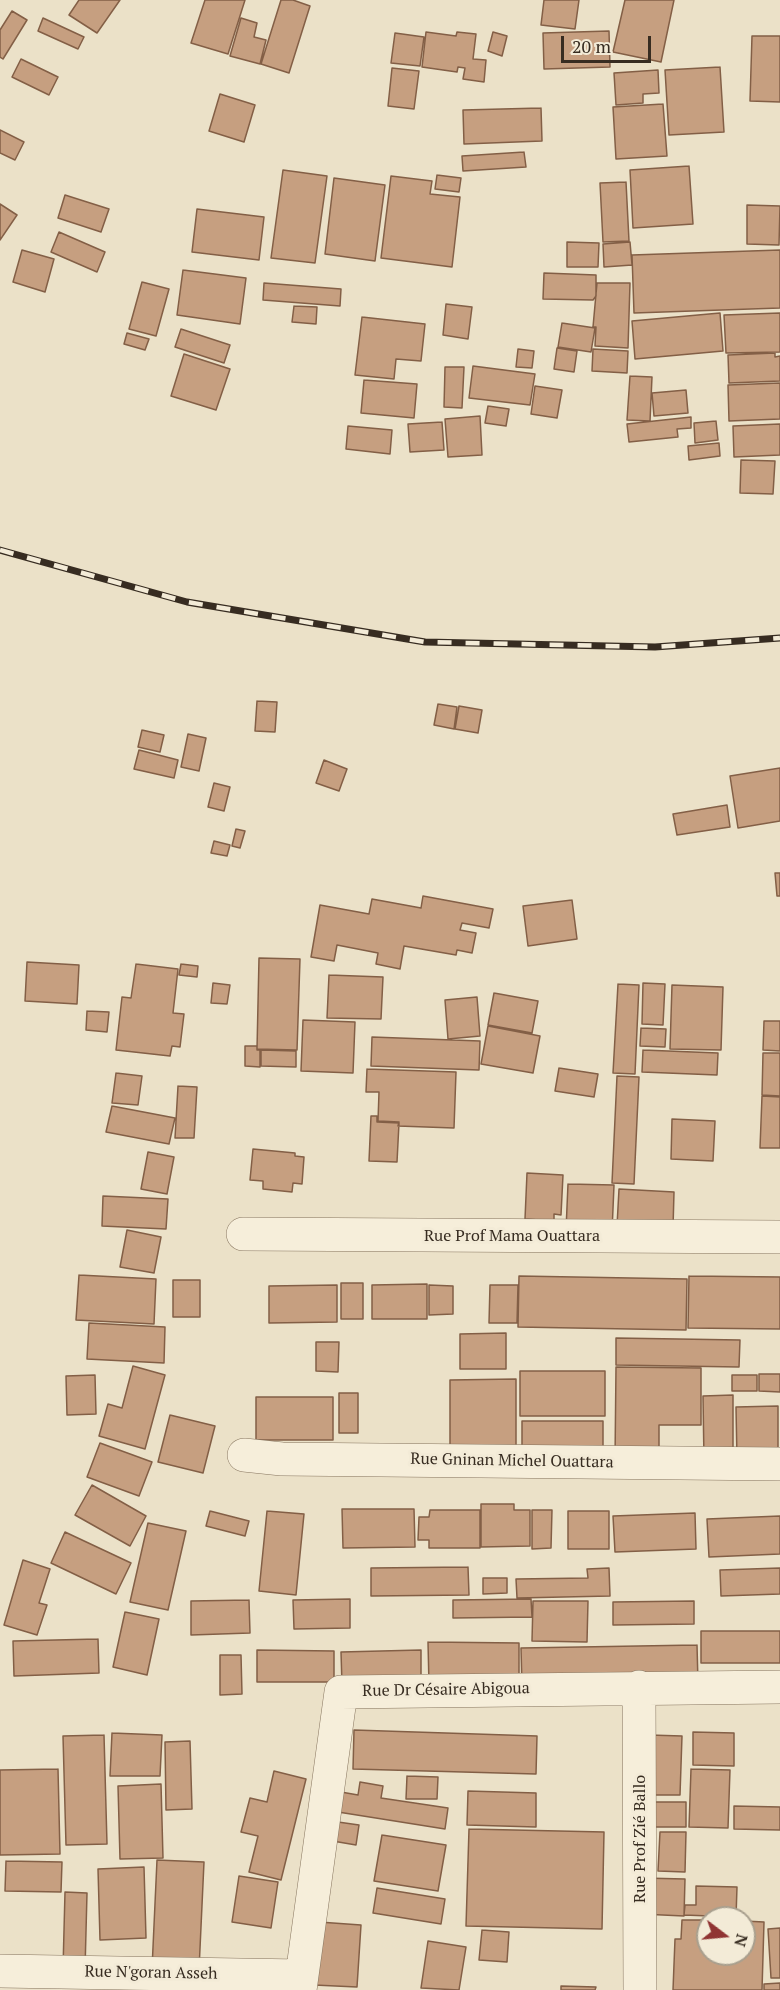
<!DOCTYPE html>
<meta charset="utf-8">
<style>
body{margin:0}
#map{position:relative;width:780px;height:1990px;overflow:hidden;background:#ebe1c8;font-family:"PT Serif",serif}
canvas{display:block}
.north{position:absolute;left:696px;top:1906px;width:60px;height:60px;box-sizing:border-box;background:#f3ebd7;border:2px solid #a89f8e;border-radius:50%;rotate:106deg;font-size:16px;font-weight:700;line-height:24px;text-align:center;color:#372c21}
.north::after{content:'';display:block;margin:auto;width:21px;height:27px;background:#903433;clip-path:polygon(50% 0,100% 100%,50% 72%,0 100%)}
.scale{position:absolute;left:561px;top:36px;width:90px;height:27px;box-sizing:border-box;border:3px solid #372c21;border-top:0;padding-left:8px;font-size:18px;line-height:21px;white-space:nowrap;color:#372c21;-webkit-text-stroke:4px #f3ebd7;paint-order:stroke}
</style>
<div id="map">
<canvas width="780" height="1990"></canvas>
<div class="north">N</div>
<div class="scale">20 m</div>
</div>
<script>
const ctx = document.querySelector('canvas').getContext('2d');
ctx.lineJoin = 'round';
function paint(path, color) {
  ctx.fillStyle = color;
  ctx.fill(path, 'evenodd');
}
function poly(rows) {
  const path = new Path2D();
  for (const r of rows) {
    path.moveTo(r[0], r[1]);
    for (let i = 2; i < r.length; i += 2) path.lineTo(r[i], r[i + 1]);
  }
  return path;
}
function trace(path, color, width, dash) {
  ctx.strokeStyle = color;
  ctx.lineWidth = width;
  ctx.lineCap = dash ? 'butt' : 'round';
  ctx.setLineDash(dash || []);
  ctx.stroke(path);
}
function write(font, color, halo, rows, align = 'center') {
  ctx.font = font + ' "PT Serif",serif';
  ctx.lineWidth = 6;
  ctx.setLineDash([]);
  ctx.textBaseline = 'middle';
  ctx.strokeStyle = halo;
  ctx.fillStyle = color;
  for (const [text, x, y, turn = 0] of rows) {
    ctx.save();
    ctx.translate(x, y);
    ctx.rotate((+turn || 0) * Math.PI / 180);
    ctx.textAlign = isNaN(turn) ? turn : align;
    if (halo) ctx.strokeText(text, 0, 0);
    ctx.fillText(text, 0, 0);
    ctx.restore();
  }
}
const building = poly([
 [79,0,120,0,97,33,69,15,79,0],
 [205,0,245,0,228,54,191,43,205,0],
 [281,0,293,0,310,6,289,73,261,64,281,0],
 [544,0,579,0,575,29,541,25,544,0],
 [625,0,674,0,661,62,613,52,625,0],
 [12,11,27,20,3,59,0,57,0,30,12,11],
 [43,18,84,37,78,49,38,31,43,18],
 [241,18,257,23,254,37,266,40,260,64,230,56,241,18],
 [609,31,610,67,544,69,543,33,609,31],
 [426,32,456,36,457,32,476,34,473,59,486,60,484,82,463,79,465,68,458,67,457,72,422,67,426,32],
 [493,32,507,36,502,56,488,51,493,32],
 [395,33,424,37,420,66,391,63,395,33],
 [752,36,780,36,780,102,750,101,752,36],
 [21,59,58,77,49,95,12,77,21,59],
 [720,67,724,132,669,135,665,70,720,67],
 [392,68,419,71,414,109,388,106,392,68],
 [658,70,659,93,643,94,643,103,616,105,614,73,658,70],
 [220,94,255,105,244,142,209,131,220,94],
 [663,104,667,156,616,159,613,107,663,104],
 [541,108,542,141,464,144,463,110,541,108],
 [0,130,24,142,15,160,0,153,0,130],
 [524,152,526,167,463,171,462,156,524,152],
 [689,166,693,224,633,228,630,170,689,166],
 [283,170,327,176,315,263,271,258,283,170],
 [437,175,461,178,459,192,435,189,437,175],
 [391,176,432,181,430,194,460,197,452,267,381,258,391,176],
 [334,178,385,185,375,261,325,254,334,178],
 [626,182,629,241,603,242,600,183,626,182],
 [65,195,109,209,101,232,58,218,65,195],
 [0,204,17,215,0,240,0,204],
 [747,205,780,206,779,245,747,244,747,205],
 [197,209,264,217,259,260,192,252,197,209],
 [59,232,105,252,97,272,51,252,59,232],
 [567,242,599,243,598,267,567,267,567,242],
 [630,242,632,265,604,267,603,244,630,242],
 [22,250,54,259,45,292,13,282,22,250],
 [780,250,780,308,634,313,632,255,780,250],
 [183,270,246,278,240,324,177,315,183,270],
 [544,273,596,275,596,296,593,300,543,299,544,273],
 [142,282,169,289,156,336,129,329,142,282],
 [264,283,341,289,340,306,263,300,264,283],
 [597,283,630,283,628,348,595,346,596,327,593,327,597,283],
 [446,304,472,307,468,339,443,335,446,304],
 [294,306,317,307,316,324,292,322,294,306],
 [720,313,723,351,635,359,632,321,720,313],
 [780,313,780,352,726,353,724,315,780,313],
 [362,317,425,324,421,361,396,359,394,379,355,375,362,317],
 [562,323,595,328,591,352,558,347,562,323],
 [181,329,230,345,224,363,175,347,181,329],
 [127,333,149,339,145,350,124,344,127,333],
 [557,348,577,351,574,372,554,369,557,348],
 [518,349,534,351,532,368,516,367,518,349],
 [593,349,628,351,627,373,592,371,593,349],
 [775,353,775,357,780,356,780,381,729,383,728,355,775,353],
 [184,354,230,369,216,410,171,396,184,354],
 [473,366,535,374,530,405,469,398,473,366],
 [445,367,464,367,462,408,444,407,445,367],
 [630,376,652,377,650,421,627,420,630,376],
 [364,380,417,384,414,418,361,413,364,380],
 [780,383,780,419,729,421,728,385,780,383],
 [535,386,562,390,557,418,531,414,535,386],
 [686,390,688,413,654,416,652,393,686,390],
 [488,406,509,409,506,426,485,423,488,406],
 [480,416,482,455,448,457,445,419,480,416],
 [691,417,691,428,677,429,678,437,629,442,627,424,691,417],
 [716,421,718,440,695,443,694,423,716,421],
 [442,422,444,450,410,452,408,424,442,422],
 [780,424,780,455,734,457,733,426,780,424],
 [348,426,392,430,390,454,346,449,348,426],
 [719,443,720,456,689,460,688,446,719,443],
 [741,460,775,461,773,494,740,493,741,460],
 [257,701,277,702,275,732,255,731,257,701],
 [438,704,457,707,454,729,434,725,438,704],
 [459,706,482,710,478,733,455,729,459,706],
 [142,730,164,735,160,752,138,747,142,730],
 [188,734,206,738,199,771,181,767,188,734],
 [139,750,178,760,174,778,134,769,139,750],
 [324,760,347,769,339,791,316,783,324,760],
 [780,768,780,821,738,828,730,776,780,768],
 [214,783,230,787,224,811,208,807,214,783],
 [727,805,730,827,677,835,673,814,727,805],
 [236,829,245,831,240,848,232,846,236,829],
 [214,841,230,845,227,856,211,853,214,841],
 [775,873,780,873,780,896,777,896,775,873],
 [423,896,493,909,489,928,462,923,460,930,476,933,472,953,457,950,456,955,404,946,400,969,376,964,378,953,337,945,334,961,311,957,320,905,369,914,372,899,421,908,423,896],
 [572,900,577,939,528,946,523,906,572,900],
 [259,958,300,959,297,1050,257,1049,259,958],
 [27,962,79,965,77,1004,25,1001,27,962],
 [136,964,178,969,173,1013,184,1014,180,1047,172,1046,170,1056,116,1050,122,997,131,998,136,964],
 [181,964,198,966,197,977,179,975,181,964],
 [329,975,383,977,381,1019,327,1018,329,975],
 [213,983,230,985,227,1004,211,1003,213,983],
 [643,983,665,984,663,1025,642,1024,643,983],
 [618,984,639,985,635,1074,613,1073,618,984],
 [672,985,723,987,721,1050,670,1049,672,985],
 [494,993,538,1001,532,1033,488,1025,494,993],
 [477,997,480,1036,448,1039,445,1000,477,997],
 [87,1011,109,1012,107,1032,86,1030,87,1011],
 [303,1020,355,1022,353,1073,301,1071,303,1020],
 [764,1021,780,1021,780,1051,763,1050,764,1021],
 [488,1026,540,1036,533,1073,481,1064,488,1026],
 [641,1028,666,1029,665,1047,640,1046,641,1028],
 [372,1037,480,1041,479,1070,371,1066,372,1037],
 [245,1046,257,1046,257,1050,260,1050,260,1067,245,1066,245,1046],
 [261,1050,296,1051,296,1067,261,1066,261,1050],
 [643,1050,718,1053,717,1075,642,1072,643,1050],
 [763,1053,780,1053,780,1096,762,1095,763,1053],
 [559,1068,598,1074,594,1097,555,1091,559,1068],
 [367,1069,456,1072,454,1128,398,1126,399,1122,378,1121,379,1092,366,1092,367,1069],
 [116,1073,142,1076,138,1105,112,1103,116,1073],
 [617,1076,639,1077,634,1184,612,1183,617,1076],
 [178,1086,197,1087,194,1138,175,1138,178,1086],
 [762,1096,780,1097,780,1148,760,1148,762,1096],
 [112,1106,175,1118,169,1144,106,1132,112,1106],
 [371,1116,377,1116,377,1122,399,1123,397,1162,369,1161,371,1116],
 [672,1119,715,1121,713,1161,671,1159,672,1119],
 [253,1149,295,1153,295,1156,304,1157,302,1184,293,1183,292,1192,263,1189,263,1181,250,1180,253,1149],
 [148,1152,174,1157,167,1194,141,1189,148,1152],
 [527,1173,563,1175,561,1215,554,1214,554,1221,525,1219,527,1173],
 [568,1184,614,1185,612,1232,566,1230,568,1184],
 [619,1189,674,1192,673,1228,617,1226,619,1189],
 [103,1196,168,1199,166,1229,102,1226,103,1196],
 [127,1230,161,1237,154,1273,120,1267,127,1230],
 [79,1275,156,1279,154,1324,76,1320,79,1275],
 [519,1276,687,1279,686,1330,518,1327,519,1276],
 [689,1276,780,1277,780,1329,688,1328,689,1276],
 [173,1280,200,1280,200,1317,173,1317,173,1280],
 [341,1283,363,1283,363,1319,341,1319,341,1283],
 [427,1284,427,1319,372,1319,372,1285,427,1284],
 [337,1285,337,1322,269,1323,269,1286,337,1285],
 [429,1285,453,1286,453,1314,429,1315,429,1285],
 [490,1285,518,1285,517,1323,489,1323,490,1285],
 [89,1323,165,1327,164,1363,87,1359,89,1323],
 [506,1333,506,1369,460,1369,460,1334,506,1333],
 [616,1338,740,1340,739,1367,616,1365,616,1338],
 [316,1342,339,1342,338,1372,316,1371,316,1342],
 [133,1366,165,1375,145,1449,99,1436,108,1404,122,1408,133,1366],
 [616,1367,701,1368,701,1425,659,1425,659,1460,615,1460,616,1367],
 [520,1371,605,1371,605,1416,520,1416,520,1371],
 [759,1374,780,1374,780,1392,759,1391,759,1374],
 [95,1375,96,1414,67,1415,66,1376,95,1375],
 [732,1375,757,1375,757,1391,732,1391,732,1375],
 [516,1379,516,1457,450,1457,450,1380,516,1379],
 [339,1393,358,1393,358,1433,339,1433,339,1393],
 [733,1395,733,1461,704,1461,703,1396,733,1395],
 [256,1397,333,1397,333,1440,256,1440,256,1397],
 [778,1406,778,1459,737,1460,736,1407,778,1406],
 [170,1415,215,1426,203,1473,158,1462,170,1415],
 [522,1421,603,1421,603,1461,522,1462,522,1421],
 [100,1443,152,1462,139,1496,87,1477,100,1443],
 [92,1485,146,1516,130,1546,75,1515,92,1485],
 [481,1504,514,1504,514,1510,530,1510,530,1546,481,1547,481,1504],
 [342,1509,414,1509,415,1547,343,1548,342,1509],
 [430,1510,480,1510,480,1548,429,1548,429,1540,418,1540,419,1517,429,1517,430,1510],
 [532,1510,552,1510,551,1548,532,1549,532,1510],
 [210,1511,249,1521,245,1536,206,1526,210,1511],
 [267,1511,304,1514,296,1595,259,1591,267,1511],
 [568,1511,609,1511,609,1549,568,1549,568,1511],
 [695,1513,696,1549,615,1552,613,1516,695,1513],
 [780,1516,780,1554,709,1557,707,1519,780,1516],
 [148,1523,186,1531,168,1610,130,1602,148,1523],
 [65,1532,131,1563,116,1594,51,1563,65,1532],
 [23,1560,50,1569,39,1603,47,1605,37,1635,4,1625,23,1560],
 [468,1567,469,1595,371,1596,371,1568,468,1567],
 [609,1568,610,1596,517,1598,516,1579,588,1578,587,1569,609,1568],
 [780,1568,780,1594,721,1596,720,1570,780,1568],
 [483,1578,507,1578,507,1593,483,1594,483,1578],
 [350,1599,350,1628,294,1629,293,1600,350,1599],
 [531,1599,532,1617,453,1618,453,1600,531,1599],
 [249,1600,250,1633,191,1635,191,1601,249,1600],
 [533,1601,588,1601,587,1642,532,1641,533,1601],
 [694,1601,694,1624,613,1625,613,1602,694,1601],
 [125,1612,159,1619,147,1675,113,1667,125,1612],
 [701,1631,780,1631,780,1663,701,1663,701,1631],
 [98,1639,99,1673,14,1676,13,1641,98,1639],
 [428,1642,519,1643,519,1685,429,1685,428,1642],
 [697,1645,698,1683,522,1686,521,1648,697,1645],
 [257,1650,334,1651,334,1682,257,1682,257,1650],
 [421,1650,421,1684,342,1685,341,1652,421,1650],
 [220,1655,241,1655,242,1694,220,1695,220,1655],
 [354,1730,537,1736,536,1774,353,1769,354,1730],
 [693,1732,734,1733,734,1766,693,1765,693,1732],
 [112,1733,162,1735,160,1776,110,1776,112,1733],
 [104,1735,107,1844,66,1845,63,1736,104,1735],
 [649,1735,682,1736,680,1795,649,1795,649,1735],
 [190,1741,192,1809,166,1810,165,1742,190,1741],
 [58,1769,60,1854,0,1855,0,1770,58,1769],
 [691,1769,730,1770,728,1828,689,1827,691,1769],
 [274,1771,306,1779,281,1880,249,1872,258,1836,241,1832,250,1798,267,1802,274,1771],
 [407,1776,438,1777,437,1799,406,1799,407,1776],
 [360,1782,383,1786,381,1798,448,1808,445,1829,338,1812,341,1792,358,1795,360,1782],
 [161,1784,163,1858,120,1859,118,1786,161,1784],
 [468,1791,536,1793,536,1827,467,1825,468,1791],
 [652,1802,686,1802,686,1827,652,1827,652,1802],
 [734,1806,780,1807,780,1830,734,1829,734,1806],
 [324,1820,359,1825,356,1845,321,1839,324,1820],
 [469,1829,604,1832,602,1929,466,1926,469,1829],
 [660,1832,686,1832,685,1872,658,1871,660,1832],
 [382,1835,446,1845,438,1891,374,1881,382,1835],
 [157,1860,204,1862,199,1970,152,1969,157,1860],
 [6,1861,62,1862,61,1892,5,1891,6,1861],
 [144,1867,146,1938,100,1940,98,1869,144,1867],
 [239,1876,278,1882,271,1928,232,1922,239,1876],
 [642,1878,685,1879,684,1916,641,1914,642,1878],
 [696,1886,737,1887,736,1917,684,1915,685,1905,696,1905,696,1886],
 [377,1888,445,1899,441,1924,373,1913,377,1888],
 [65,1892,87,1893,85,1970,63,1969,65,1892],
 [682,1920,708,1920,708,1954,744,1954,744,1921,764,1922,762,1990,673,1990,675,1939,681,1939,682,1920],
 [319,1922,361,1925,357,1987,314,1985,319,1922],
 [780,1928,780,1978,771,1978,768,1929,780,1928],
 [482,1930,509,1932,507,1962,479,1960,482,1930],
 [428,1941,466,1947,459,1990,421,1988,428,1941],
 [780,1983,780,1990,764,1990,764,1984,780,1983],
 [561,1986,596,1987,595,1990,561,1990,561,1986]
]);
const minor = poly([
 [243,1234,780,1237],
 [244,1455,282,1459,780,1464],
 [639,1687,640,1990],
 [0,1971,301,1976],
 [300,1990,341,1692,780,1687]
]);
const rail = poly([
 [0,550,187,602,425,642,655,647,780,638]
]);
const streetNames = [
 ["Rue Prof Mama Ouattara",512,1236],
 ["Rue Gninan Michel Ouattara",512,1461,1],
 ["Rue Dr Césaire Abigoua",446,1690,-1],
 ["Rue Prof Zié Ballo",640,1839,-90],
 ["Rue N'goran Asseh",151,1973,1]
];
paint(building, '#c69f80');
trace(building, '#835f46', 1.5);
trace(minor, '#86745e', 34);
trace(minor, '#f6eeda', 33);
trace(rail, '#372c21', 7);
trace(rail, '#f3ebd7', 4.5, [14]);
write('16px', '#372c21', '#f3ebd7', streetNames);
</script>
